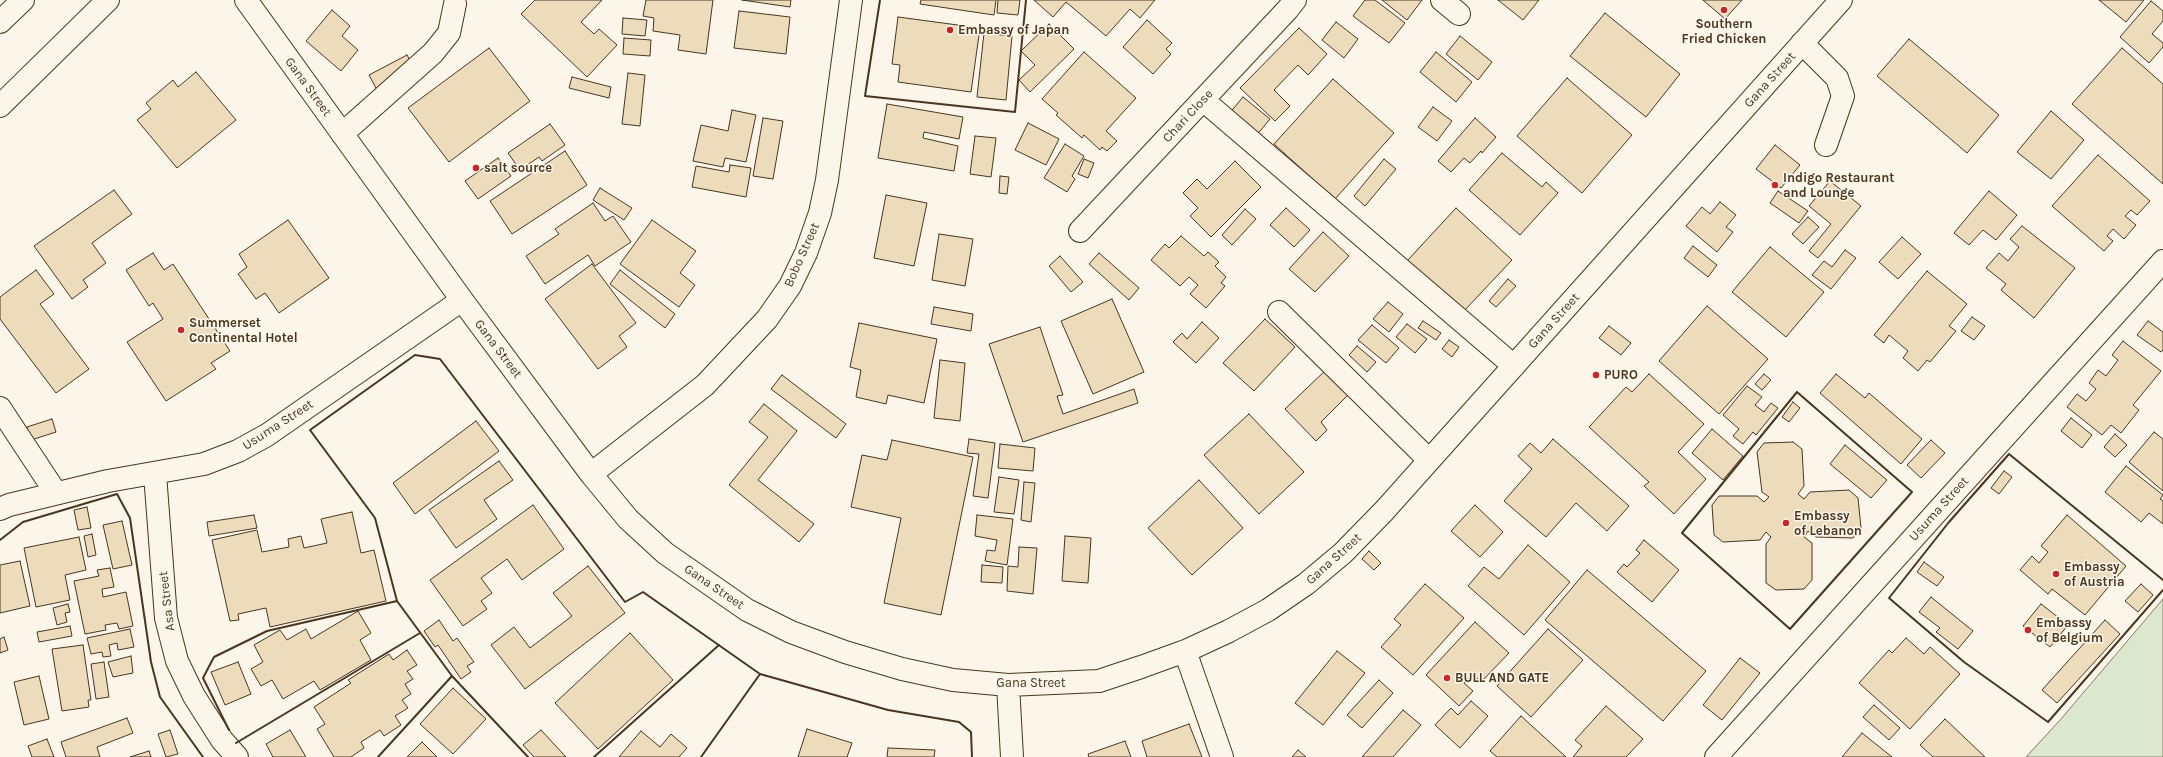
<!DOCTYPE html>
<style>
body{margin:0}
canvas{display:block;background:#fbf6e9}
</style>
<canvas width="2163" height="757"></canvas>
<script>
const ctx = document.querySelector('canvas').getContext('2d');
ctx.lineJoin = 'round';
function paint(path, color) {
  ctx.fillStyle = color;
  ctx.fill(path, 'evenodd');
}
function poly(rows) {
  const path = new Path2D();
  for (const r of rows) {
    path.moveTo(r[0], r[1]);
    for (let i = 2; i < r.length; i += 2) path.lineTo(r[i], r[i + 1]);
  }
  return path;
}
function trace(path, color, width, dash) {
  ctx.strokeStyle = color;
  ctx.lineWidth = width;
  ctx.lineCap = dash ? 'butt' : 'round';
  ctx.setLineDash(dash || []);
  ctx.stroke(path);
}
function write(font, color, halo, rows, align = 'center') {
  ctx.font = font + ' Karla,sans-serif';
  ctx.lineWidth = 3;
  ctx.setLineDash([]);
  ctx.textBaseline = 'middle';
  ctx.strokeStyle = halo;
  ctx.fillStyle = color;
  for (const [text, x, y, turn = 0] of rows) {
    ctx.save();
    ctx.translate(x, y);
    ctx.rotate((+turn || 0) * Math.PI / 180);
    ctx.textAlign = isNaN(turn) ? turn : align;
    if (halo) ctx.strokeText(text, 0, 0);
    ctx.fillText(text, 0, 0);
    ctx.restore();
  }
}
const green = poly([
 [2163,599,2163,757,2026,757,2061,719,2163,599]
]);
const building = poly([
 [535,0,602,0,581,22,594,34,599,29,617,45,587,77,521,14,535,0],
 [646,0,713,0,706,54,678,50,680,35,653,31,654,18,643,16,646,0],
 [742,0,791,0,790,7,742,0],
 [921,0,996,0,994,15,920,4,921,0],
 [998,0,1020,0,1018,15,997,13,998,0],
 [1034,0,1155,0,1140,18,1130,9,1106,36,1066,2,1053,17,1034,0],
 [1365,0,1375,0,1405,23,1389,43,1353,16,1365,0],
 [1382,0,1422,0,1407,20,1382,0],
 [1498,0,1539,0,1523,20,1498,0],
 [1703,0,1742,0,1725,19,1703,0],
 [2099,0,2144,0,2126,22,2099,0],
 [2151,1,2163,11,2163,21,2152,34,2163,43,2163,47,2149,63,2120,37,2151,1],
 [332,10,350,26,342,36,358,50,341,71,306,41,332,10],
 [739,11,790,17,786,54,734,48,739,11],
 [1605,13,1680,74,1646,117,1570,56,1605,13],
 [898,17,980,28,971,92,898,82,900,65,892,64,898,17],
 [623,18,647,20,645,36,622,34,623,18],
 [1147,20,1172,43,1166,49,1171,54,1153,74,1123,47,1147,20],
 [1336,22,1358,39,1344,58,1322,40,1336,22],
 [1049,24,1074,49,1030,92,1019,80,1035,65,1021,51,1049,24],
 [1299,28,1327,54,1308,75,1298,65,1274,90,1290,106,1275,121,1240,88,1299,28],
 [984,33,1012,36,1006,100,977,97,984,33],
 [1460,36,1492,62,1478,80,1446,54,1460,36],
 [624,38,651,40,650,56,623,54,624,38],
 [1909,39,1999,115,1967,153,1877,76,1909,39],
 [489,48,530,101,449,162,408,108,489,48],
 [2122,48,2163,84,2163,184,2072,104,2122,48],
 [1084,52,1136,98,1106,131,1117,141,1107,151,1102,147,1100,150,1084,135,1082,138,1056,115,1058,113,1042,99,1084,52],
 [1436,52,1472,82,1456,102,1420,72,1436,52],
 [407,55,415,69,377,90,369,75,407,55],
 [196,72,236,120,177,168,137,120,151,109,146,103,173,80,178,87,196,72],
 [628,73,645,75,640,126,622,124,628,73],
 [572,77,611,87,609,98,569,88,572,77],
 [1567,78,1632,135,1582,193,1517,136,1567,78],
 [1333,79,1394,133,1335,199,1274,144,1333,79],
 [1243,97,1270,119,1256,136,1229,114,1243,97],
 [887,104,963,117,959,139,924,132,923,138,958,146,954,171,878,158,887,104],
 [1433,107,1452,121,1437,141,1418,127,1433,107],
 [732,110,756,115,746,162,725,158,723,167,693,161,701,125,728,131,732,110],
 [2051,111,2084,140,2051,179,2017,152,2051,111],
 [763,118,783,121,773,179,753,176,763,118],
 [1475,118,1496,137,1482,153,1481,151,1470,163,1464,158,1451,172,1438,161,1475,118],
 [1028,123,1059,139,1046,165,1015,150,1028,123],
 [550,124,565,145,542,161,539,157,520,170,508,153,550,124],
 [975,136,996,138,991,177,970,174,975,136],
 [1065,144,1084,156,1072,176,1075,179,1067,192,1044,178,1065,144],
 [1775,145,1800,165,1781,188,1756,169,1775,145],
 [565,151,587,185,512,234,490,201,565,151],
 [1502,153,1542,187,1546,182,1558,193,1520,235,1469,190,1502,153],
 [2098,155,2150,201,2137,215,2131,210,2125,216,2136,225,2124,239,2113,229,2107,236,2113,241,2104,251,2052,206,2098,155],
 [498,158,511,176,478,199,465,181,498,158],
 [1084,159,1094,163,1088,178,1078,174,1084,159],
 [1384,159,1396,169,1365,206,1354,196,1384,159],
 [1235,161,1261,187,1211,237,1190,216,1198,208,1183,193,1197,179,1207,189,1235,161],
 [730,165,751,168,746,197,692,187,696,166,729,172,730,165],
 [1000,176,1009,177,1007,194,999,193,1000,176],
 [1830,181,1861,206,1818,258,1809,251,1831,224,1809,206,1830,181],
 [600,188,632,208,624,220,593,200,600,188],
 [114,190,132,214,92,243,106,263,83,280,88,287,72,299,34,246,114,190],
 [1778,191,1808,211,1799,223,1770,203,1778,191],
 [1989,191,2017,215,1996,240,1983,230,1969,245,1954,233,1989,191],
 [886,195,927,203,914,266,874,258,886,195],
 [1720,202,1736,215,1726,227,1733,232,1717,252,1686,226,1702,207,1710,214,1720,202],
 [593,203,605,221,613,216,631,242,595,266,588,255,545,284,526,256,559,234,555,229,593,203],
 [1286,208,1310,230,1294,247,1270,225,1286,208],
 [1456,208,1512,260,1463,312,1407,261,1456,208],
 [1245,209,1256,219,1232,245,1222,235,1245,209],
 [1808,217,1819,227,1803,244,1792,234,1808,217],
 [288,220,329,278,279,313,265,293,256,299,238,274,247,267,239,254,288,220],
 [652,220,696,251,680,273,695,285,679,307,620,264,652,220],
 [2022,226,2075,268,2034,318,2001,290,2006,284,1986,268,1999,253,2008,261,2019,247,2010,239,2022,226],
 [1323,232,1349,256,1315,292,1289,269,1323,232],
 [939,234,973,239,965,286,932,280,939,234],
 [1181,236,1204,256,1208,252,1219,262,1215,266,1226,277,1221,283,1225,286,1206,308,1190,294,1198,285,1189,277,1180,286,1151,260,1165,244,1169,248,1181,236],
 [1902,237,1921,254,1898,279,1879,262,1902,237],
 [1693,246,1717,265,1708,277,1684,258,1693,246],
 [1770,247,1824,292,1786,337,1732,292,1770,247],
 [1845,250,1856,258,1831,289,1812,275,1824,261,1832,267,1845,250],
 [153,253,164,270,173,264,230,351,211,363,216,369,166,401,127,342,163,319,153,303,149,306,126,270,153,253],
 [1099,253,1139,288,1129,300,1089,264,1099,253],
 [1060,256,1083,282,1071,292,1049,266,1060,256],
 [592,264,636,323,619,336,627,347,598,369,545,299,592,264],
 [36,270,54,294,40,304,89,369,56,393,0,319,0,297,36,270],
 [620,270,675,314,665,328,610,284,620,270],
 [1927,271,1967,304,1949,326,1956,331,1930,362,1927,360,1918,371,1903,358,1908,351,1889,335,1884,343,1874,335,1927,271],
 [1508,279,1516,286,1496,307,1489,301,1508,279],
 [1112,299,1144,372,1093,394,1061,321,1112,299],
 [1388,302,1403,314,1389,332,1373,319,1388,302],
 [1707,306,1768,359,1719,414,1659,361,1707,306],
 [934,307,973,314,971,331,931,324,934,307],
 [1972,317,1985,326,1974,340,1961,331,1972,317],
 [1265,319,1295,347,1254,391,1223,363,1265,319],
 [1423,321,1441,333,1436,340,1418,328,1423,321],
 [2148,321,2163,332,2163,350,2161,352,2137,335,2148,321],
 [1202,322,1219,338,1196,363,1173,342,1182,333,1187,339,1202,322],
 [859,323,937,339,924,403,888,395,886,404,856,397,861,370,850,367,859,323],
 [1407,324,1427,339,1415,353,1396,337,1407,324],
 [1372,325,1399,348,1386,363,1358,340,1372,325],
 [1609,326,1631,343,1621,355,1599,338,1609,326],
 [1040,327,1063,395,1057,396,1063,414,1134,389,1138,403,1023,442,989,344,1040,327],
 [1449,340,1459,347,1452,357,1442,349,1449,340],
 [2123,341,2161,371,2133,405,2139,410,2121,433,2111,425,2102,435,2067,407,2077,394,2086,401,2096,389,2089,383,2098,370,2106,376,2118,360,2112,355,2123,341],
 [1357,346,1376,362,1367,372,1349,355,1357,346],
 [940,360,965,363,960,421,934,418,940,360],
 [1328,368,1352,391,1321,422,1327,430,1316,441,1285,409,1328,368],
 [1649,374,1704,424,1678,452,1706,479,1674,514,1644,486,1649,482,1589,427,1626,387,1632,392,1649,374],
 [1764,374,1771,380,1762,390,1755,384,1764,374],
 [1836,374,1865,398,1869,393,1922,439,1901,464,1820,393,1836,374],
 [782,375,846,424,836,438,771,389,782,375],
 [1747,386,1762,397,1755,405,1764,412,1771,403,1778,408,1756,435,1753,432,1743,444,1733,436,1739,429,1723,415,1747,386],
 [1793,402,1800,408,1789,422,1782,417,1793,402],
 [764,404,797,431,758,480,814,524,799,542,729,485,768,437,749,422,764,404],
 [1249,414,1304,472,1259,514,1204,455,1249,414],
 [2071,418,2092,435,2082,448,2061,431,2071,418],
 [52,419,56,432,31,440,27,427,52,419],
 [476,421,499,451,415,514,393,483,476,421],
 [1712,429,1743,456,1723,480,1692,453,1712,429],
 [2154,432,2163,439,2163,491,2129,462,2154,432],
 [2115,434,2127,445,2115,457,2104,447,2115,434],
 [969,439,995,443,988,498,973,496,979,454,967,453,969,439],
 [1553,439,1629,506,1607,531,1576,503,1546,537,1504,501,1532,469,1518,456,1530,443,1541,453,1553,439],
 [892,440,973,457,941,615,884,603,901,518,851,507,862,455,887,460,892,440],
 [1931,440,1945,453,1921,478,1907,465,1931,440],
 [1793,442,1802,449,1804,486,1798,494,1804,499,1810,492,1849,490,1858,498,1861,528,1853,538,1816,537,1808,531,1804,537,1812,543,1812,580,1804,589,1776,590,1766,583,1766,544,1771,537,1766,532,1760,540,1723,542,1714,535,1712,505,1719,496,1757,496,1764,502,1769,497,1762,492,1757,452,1764,443,1793,442],
 [1000,444,1035,448,1033,471,998,468,1000,444],
 [1845,445,1887,480,1871,498,1830,464,1845,445],
 [499,461,513,480,484,500,497,519,456,548,429,510,499,461],
 [2126,466,2163,495,2160,499,2163,501,2163,524,2149,513,2141,522,2105,492,2126,466],
 [2004,471,2012,477,1999,494,1991,488,2004,471],
 [999,477,1019,480,1014,514,994,512,999,477],
 [1199,480,1243,528,1192,575,1148,528,1199,480],
 [1024,482,1035,483,1031,522,1021,520,1024,482],
 [533,505,564,549,522,580,507,559,481,578,492,593,481,601,487,609,463,626,430,580,533,505],
 [1475,505,1503,532,1480,557,1451,531,1475,505],
 [87,507,91,528,78,530,74,510,87,507],
 [352,512,361,553,374,550,386,601,270,627,266,608,238,614,239,620,230,621,212,540,257,530,262,552,289,547,288,539,301,536,304,548,327,543,321,519,352,512],
 [254,515,257,528,209,536,207,522,254,515],
 [977,515,1013,519,1007,565,985,561,987,550,995,551,997,540,975,536,977,515],
 [2067,515,2126,566,2085,615,2052,589,2048,594,2020,570,2032,556,2039,563,2048,552,2041,546,2067,515],
 [122,521,132,565,113,569,103,525,122,521],
 [92,534,96,555,88,557,84,536,92,534],
 [1065,536,1091,538,1088,583,1062,581,1065,536],
 [79,537,86,570,65,575,70,600,36,607,24,548,79,537],
 [1644,540,1679,570,1652,602,1617,572,1624,564,1627,567,1640,553,1636,550,1644,540],
 [1528,545,1570,582,1524,635,1468,586,1484,567,1499,579,1528,545],
 [1019,547,1037,548,1033,594,1007,591,1008,566,1018,567,1019,547],
 [1369,551,1381,563,1374,570,1362,559,1369,551],
 [20,561,30,606,0,613,0,565,20,561],
 [1924,562,1944,577,1937,586,1917,572,1924,562],
 [982,565,1003,567,1002,583,981,582,982,565],
 [588,566,625,613,525,689,491,645,514,627,530,648,572,616,553,593,588,566],
 [110,568,114,587,102,589,103,597,126,592,133,626,119,629,117,623,105,625,106,630,85,634,74,581,99,576,97,570,110,568],
 [1587,570,1706,671,1663,721,1545,620,1587,570],
 [1425,584,1464,618,1413,675,1381,647,1401,625,1394,619,1425,584],
 [2141,584,2153,595,2138,612,2125,601,2141,584],
 [1931,597,1973,631,1958,649,1936,632,1940,628,1919,612,1931,597],
 [68,604,70,612,65,613,67,622,57,625,53,608,68,604],
 [2041,604,2068,625,2050,647,2023,626,2041,604],
 [358,611,371,633,360,640,371,660,320,690,314,681,283,699,272,680,261,686,251,669,263,662,254,645,280,630,287,640,306,629,311,639,358,611],
 [439,620,453,641,457,638,474,662,467,666,471,672,461,679,438,645,435,647,424,631,439,620],
 [2105,620,2120,634,2057,703,2042,690,2105,620],
 [1475,622,1509,653,1481,682,1472,674,1464,683,1473,691,1459,706,1426,675,1475,622],
 [70,626,72,636,39,642,37,632,70,626],
 [130,629,134,647,118,650,117,643,109,645,111,656,103,657,102,652,91,654,87,638,130,629],
 [1548,629,1583,660,1531,717,1497,686,1548,629],
 [630,633,673,680,598,749,555,703,630,633],
 [4,637,8,650,0,653,0,639,4,637],
 [1906,638,1924,654,1930,647,1960,674,1910,729,1859,683,1889,650,1892,653,1906,638],
 [83,645,91,700,88,700,89,707,62,711,52,649,83,645],
 [407,650,417,665,407,671,413,679,405,684,411,694,402,700,408,708,395,716,401,725,384,736,380,730,361,742,364,748,351,757,334,757,317,729,325,724,314,707,351,683,348,680,389,654,393,660,407,650],
 [1337,651,1365,673,1323,725,1295,703,1337,651],
 [131,656,133,673,113,677,108,662,131,656],
 [1740,658,1760,673,1722,720,1703,705,1740,658],
 [104,662,109,697,96,699,91,664,104,662],
 [238,662,251,694,225,705,211,672,238,662],
 [39,676,49,719,24,725,14,682,39,676],
 [1379,680,1393,693,1362,728,1347,715,1379,680],
 [453,688,486,719,453,754,420,724,453,688],
 [1471,701,1488,716,1460,748,1435,725,1451,708,1458,715,1471,701],
 [1874,705,1900,728,1889,740,1863,717,1874,705],
 [1606,706,1643,739,1626,757,1573,757,1582,746,1575,740,1606,706],
 [1403,710,1421,725,1393,757,1362,757,1403,710],
 [1521,716,1566,757,1497,757,1490,751,1521,716],
 [127,718,133,733,97,747,100,757,66,757,61,742,127,718],
 [1945,719,1985,757,1933,757,1920,745,1945,719],
 [1189,724,1202,757,1147,757,1142,741,1189,724],
 [807,729,852,743,847,757,798,757,807,729],
 [170,730,178,754,166,757,158,734,170,730],
 [290,730,306,757,273,757,266,744,290,730],
 [541,730,566,757,534,757,523,745,541,730],
 [641,731,660,747,671,734,687,748,679,757,619,757,641,731],
 [1862,733,1892,757,1842,757,1862,733],
 [47,739,54,757,32,757,28,746,47,739],
 [1125,741,1131,757,1089,757,1088,754,1125,741],
 [422,742,437,757,407,757,422,742],
 [888,748,935,750,934,757,887,757,888,748],
 [1298,750,1306,757,1292,757,1298,750],
 [149,751,151,757,130,757,149,751]
]);
const minor = poly([
 [246,0,462,300,591,474,628,519,665,553,747,610,791,632,845,652,902,669,953,680,1008,685,1099,681,1141,667,1188,650,1229,631,1268,610,1306,584,1343,553,1384,511,1841,0],
 [1442,0,1459,14],
 [1802,43,1837,78,1843,96,1826,145],
 [1203,100,1514,366],
 [342,134,433,53,449,33,455,4],
 [1080,231,1288,9,1295,0],
 [1279,312,1429,460],
 [0,408,56,493],
 [155,474,166,618,177,661,194,696,222,740,237,757],
 [591,474,705,385,767,319,790,286,806,253,820,213,827,180,851,0],
 [0,509,9,505,108,481,204,464,238,451,267,435,462,300],
 [1185,651,1222,757],
 [1008,685,1012,757],
 [1716,757,2163,261]
]);
const major = poly([
 [0,22,23,0],
 [0,106,108,0]
]);
const wall = poly([
 [880,0,865,96,1015,112,1026,0],
 [1797,392,1912,492,1790,629,1682,533,1797,392],
 [0,540,23,522,117,494,130,518,151,662,160,697,203,757],
 [2163,580,2009,454,1949,522,1889,598,1964,662,2048,722,2163,590],
 [397,601,452,676,528,757],
 [229,730,203,678,214,657,267,631,397,601,375,518,310,430,415,355,440,359,625,602,643,592,760,674,888,710,959,722,971,732,972,757],
 [236,743,420,633],
 [378,757,452,676],
 [594,757,719,645],
 [701,757,760,674]
]);
const markers = [
 [1724,10,4,"#c62828"],
 [950,30,4,"#c62828"],
 [476,168,4,"#c62828"],
 [1775,185,4,"#c62828"],
 [181,330,4,"#c62828"],
 [1596,375,4,"#c62828"],
 [1786,523,4,"#c62828"],
 [2056,574,4,"#c62828"],
 [2028,630,4,"#c62828"],
 [1447,678,4,"#c62828"]
];
const poiNames = [
 ["Southern",1724,24,"center"],
 ["Fried Chicken",1724,39,"center"],
 ["Embassy of Japan",958,30],
 ["salt source",484,168],
 ["Indigo Restaurant",1783,178],
 ["and Lounge",1783,193],
 ["Summerset",189,323],
 ["Continental Hotel",189,338],
 ["PURO",1604,375],
 ["Embassy",1794,516],
 ["of Lebanon",1794,531],
 ["Embassy",2064,567],
 ["of Austria",2064,582],
 ["Embassy",2036,623],
 ["of Belgium",2036,638],
 ["BULL AND GATE",1455,678]
];
const streetNames = [
 ["Gana Street",1770,80,-48],
 ["Gana Street",308,87,54],
 ["Chari Close",1188,116,-47],
 ["Bobo Street",802,255,-66],
 ["Gana Street",1554,321,-48],
 ["Gana Street",498,349,53],
 ["Usuma Street",278,425,-33],
 ["Usuma Street",1939,509,-48],
 ["Gana Street",1334,559,-42],
 ["Gana Street",714,587,34],
 ["Asa Street",167,601,-97],
 ["Gana Street",1031,683]
];
paint(green, '#dce7d0');
trace(green, '#887966', 1);
paint(building, '#ecdcbc');
trace(building, '#4a3520', 1);
trace(minor, '#4a3520', 24);
trace(major, '#4a3520', 24);
trace(minor, '#fbf6e9', 22);
trace(major, '#fbf6e9', 22);
trace(wall, '#4a3520', 2);
for (const [x, y, r, color] of markers) {
  const dot = new Path2D();
  dot.arc(x, y, r, 0, 2 * Math.PI);
  ctx.fillStyle = color;
  ctx.fill(dot);
  trace(dot, '#fbf6e9', 1.5);
}
write('bold 13px', '#4a3520', '#fbf6e9', poiNames, 'left');
write('13px', '#4a3520', '#fbf6e9', streetNames);
</script>
